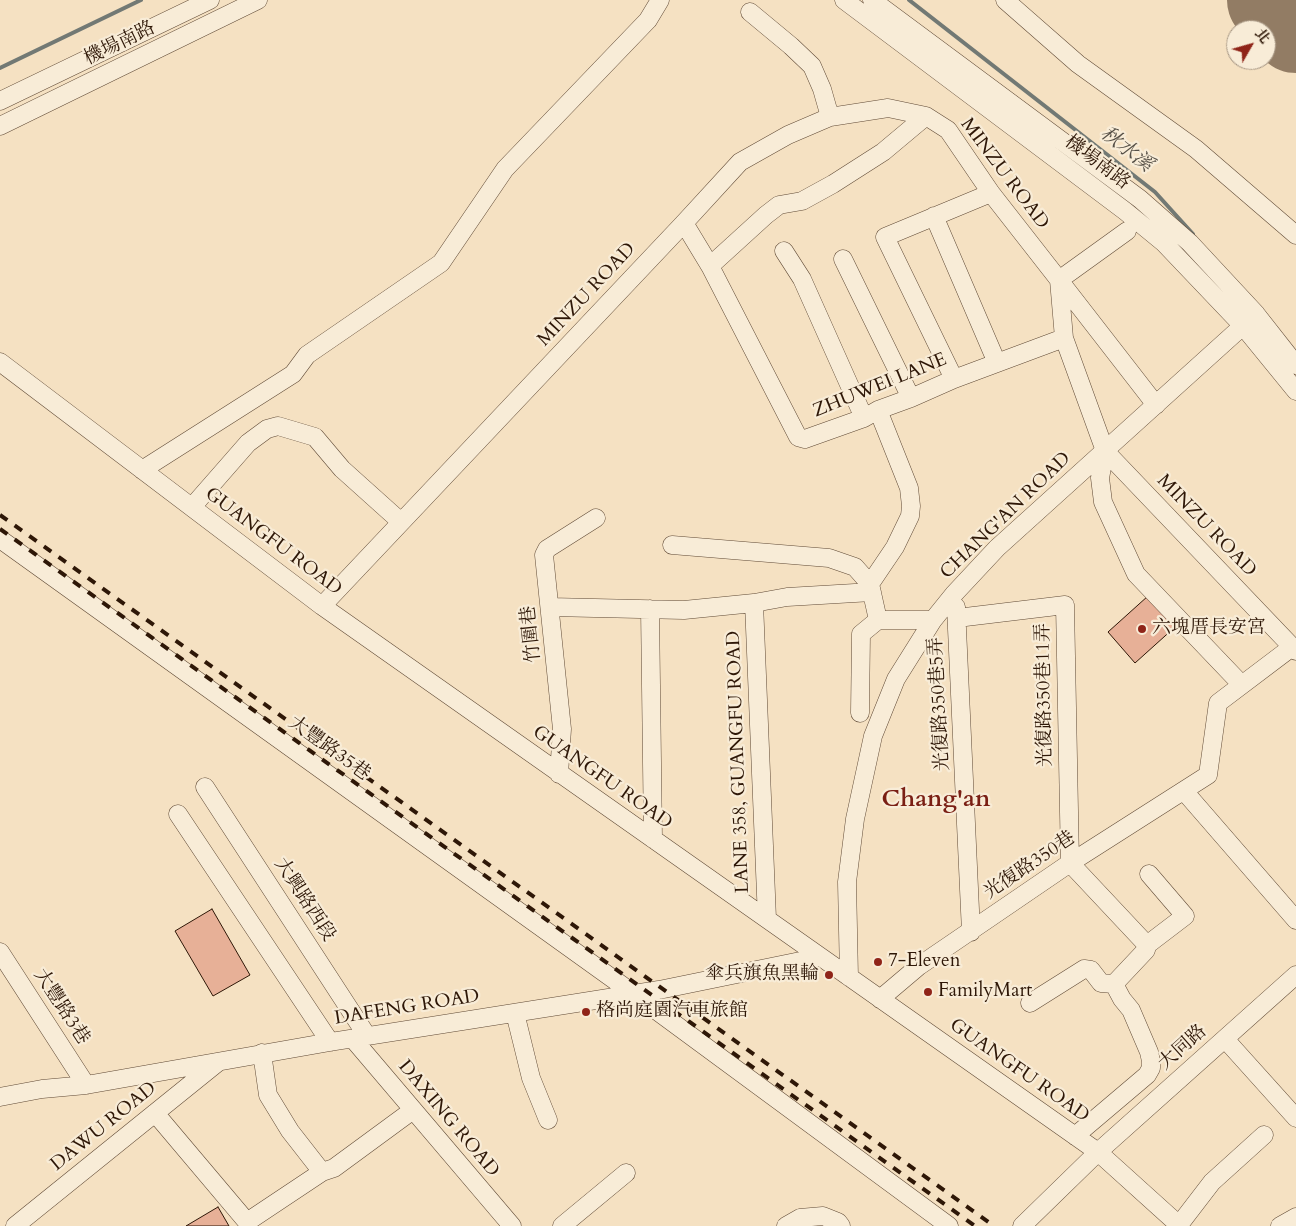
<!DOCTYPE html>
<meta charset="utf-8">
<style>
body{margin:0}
#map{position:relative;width:1296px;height:1226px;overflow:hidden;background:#f5e1c2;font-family:Cardo,"Noto Serif TC",serif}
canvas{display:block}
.north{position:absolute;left:1226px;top:20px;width:50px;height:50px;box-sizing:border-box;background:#f8ecd7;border:1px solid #a79784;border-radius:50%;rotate:52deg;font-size:14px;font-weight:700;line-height:20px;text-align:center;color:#2e1707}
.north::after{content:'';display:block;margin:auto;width:18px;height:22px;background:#8f2418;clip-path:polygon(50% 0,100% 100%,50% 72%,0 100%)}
</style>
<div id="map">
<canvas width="1296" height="1226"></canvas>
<div class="north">北</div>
</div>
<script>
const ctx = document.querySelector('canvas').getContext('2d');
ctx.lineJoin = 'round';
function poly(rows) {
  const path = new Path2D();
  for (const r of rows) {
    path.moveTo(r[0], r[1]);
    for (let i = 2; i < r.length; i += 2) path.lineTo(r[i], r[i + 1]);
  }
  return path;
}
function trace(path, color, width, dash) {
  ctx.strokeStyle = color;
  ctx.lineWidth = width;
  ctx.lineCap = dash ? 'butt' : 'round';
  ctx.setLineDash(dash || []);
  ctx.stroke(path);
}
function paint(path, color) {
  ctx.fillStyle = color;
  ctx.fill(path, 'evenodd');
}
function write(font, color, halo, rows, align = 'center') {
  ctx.font = font + ' Cardo,"Noto Serif TC",serif';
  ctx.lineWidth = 4.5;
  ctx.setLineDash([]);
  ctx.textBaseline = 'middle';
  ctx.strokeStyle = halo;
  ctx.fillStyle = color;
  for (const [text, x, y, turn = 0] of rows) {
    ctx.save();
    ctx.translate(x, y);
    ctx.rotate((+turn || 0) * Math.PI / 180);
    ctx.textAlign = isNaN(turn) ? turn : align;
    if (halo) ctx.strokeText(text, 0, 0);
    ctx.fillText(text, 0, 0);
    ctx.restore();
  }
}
const stream = poly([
 [909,0,1155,192,1193,234],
 [0,68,141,0]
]);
const runway = poly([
 [1272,0,1296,28]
]);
const building = poly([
 [1148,596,1175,627,1135,663,1108,632,1148,596],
 [212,909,250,975,213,996,175,931,212,909],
 [218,1207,229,1226,186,1226,218,1207]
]);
const minor = poly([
 [844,0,1125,211,1164,243,1243,326,1296,391],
 [872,0,1140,199,1190,243,1256,314,1296,365],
 [1005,0,1078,64,1196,149,1296,235],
 [750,12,791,46,812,66,822,89,830,117],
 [0,101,210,0],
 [0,126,258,0],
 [934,216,997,363],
 [684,223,710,266,798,437,805,439,864,418,878,410,911,398,954,379,1064,338],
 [1127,231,1059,280,1156,405],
 [784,251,802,279,864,418],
 [843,259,911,398],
 [710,266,766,215,779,205,802,201,833,184,883,152,926,116],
 [0,362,322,606,1098,1152,1180,1226],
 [954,379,885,237,991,193],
 [1105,451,1100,478,1103,502,1136,574,1241,684],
 [142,470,293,374,307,355,441,263,505,169,648,20,660,0],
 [192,507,248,443,267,429,278,426,315,437,342,469,401,522],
 [0,539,634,994,949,1226],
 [672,545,829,558,855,567,870,584],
 [754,603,767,919],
 [322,606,684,223,740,162,788,135,830,117,888,108,926,116,948,130,991,193,1059,280,1064,338,1105,451,1296,651],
 [550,607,684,610,754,603,787,597,872,592],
 [956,607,971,932],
 [650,609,653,839],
 [957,618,1065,605,1070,863,1147,945],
 [878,620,933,620],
 [860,713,861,634,878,620,870,584,895,547,910,516,911,506,909,488,878,410],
 [559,774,562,729,544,555,547,549,596,518],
 [205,787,367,1036],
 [1184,791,1296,920],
 [178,814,330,1042],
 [1147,945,1185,916,1149,874],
 [0,952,86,1085],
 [849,977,847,882,855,819,873,736,896,679,933,620,954,594,997,548,1256,314],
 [1114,984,1146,950,1147,945],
 [880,999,919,966,1070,863,1208,775,1218,703,1292,647],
 [1030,1003,1084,969,1091,970,1101,983,1114,984],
 [515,1013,531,1078,548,1120],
 [353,1039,512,1226],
 [1225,1039,1296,1118],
 [262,1053,268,1095,290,1131,322,1172],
 [0,1097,42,1089,86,1085,330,1042,659,990,820,957],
 [155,1113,247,1222,322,1172,334,1168,413,1110],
 [1075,1136,1147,1075,1151,1068,1151,1061,1149,1052,1131,1010,1122,999,1114,984],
 [1179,1225,1212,1182,1264,1135],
 [15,1226,217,1063],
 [562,1226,626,1173],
 [786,1226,800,1218,823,1216,838,1222,841,1226],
 [1022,1226,1098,1152,1296,975],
 [1280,1226,1296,1217]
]);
const rail = poly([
 [0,515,994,1226],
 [0,529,975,1226]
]);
const markers = [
 [1142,629,5,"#8f2418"],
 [878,962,5,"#8f2418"],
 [829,975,5,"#8f2418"],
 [928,992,5,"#8f2418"],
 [586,1012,5,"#8f2418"]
];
const streetNames = [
 ["機場南路",120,44,-26],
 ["機場南路",1097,163,37],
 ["MINZU ROAD",1004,174,53],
 ["MINZU ROAD",587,295,-47],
 ["ZHUWEI LANE",880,386,-22],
 ["CHANG'AN ROAD",1006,516,-44],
 ["MINZU ROAD",1206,526,46],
 ["GUANGFU ROAD",273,542,37],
 ["竹圍巷",532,634,-96],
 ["光復路350巷11弄",1045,695,-91],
 ["光復路350巷5弄",940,704,-93],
 ["大豐路35巷",329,749,36],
 ["LANE 358, GUANGFU ROAD",739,762,-92],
 ["GUANGFU ROAD",602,778,35],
 ["光復路350巷",1030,866,-34],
 ["大興路西段",304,900,57],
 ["大豐路3巷",61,1007,57],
 ["DAFENG ROAD",407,1008,-9],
 ["大同路",1183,1048,-42],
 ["GUANGFU ROAD",1019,1071,35],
 ["DAXING ROAD",448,1119,50],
 ["DAWU ROAD",104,1127,-39]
];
const poiNames = [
 ["六塊厝長安宮",1152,629],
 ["7-Eleven",888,962],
 ["傘兵旗魚黑輪",819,975,"right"],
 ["FamilyMart",938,992],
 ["格尚庭園汽車旅館",596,1012]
];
const waterNames = [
 ["秋水溪",1126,150,38]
];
const districtNames = [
 ["Chang'an",936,800]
];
trace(stream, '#727974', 4);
trace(runway, '#927c64', 90);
paint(building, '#e7b097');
trace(building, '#2e1707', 1);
trace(minor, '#604a36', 19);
trace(minor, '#f8ecd7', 18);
trace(rail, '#2e1707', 4, [9, 9]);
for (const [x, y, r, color] of markers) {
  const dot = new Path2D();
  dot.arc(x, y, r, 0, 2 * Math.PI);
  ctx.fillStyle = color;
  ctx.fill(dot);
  trace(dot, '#f8ecd7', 2);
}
write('19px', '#2e1707', '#f8ecd7', streetNames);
write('19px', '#2e1707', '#f8ecd7', poiNames, 'left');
write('italic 20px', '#565047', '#f8ecd7', waterNames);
write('bold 24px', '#7a1f14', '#f8ecd7', districtNames);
</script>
